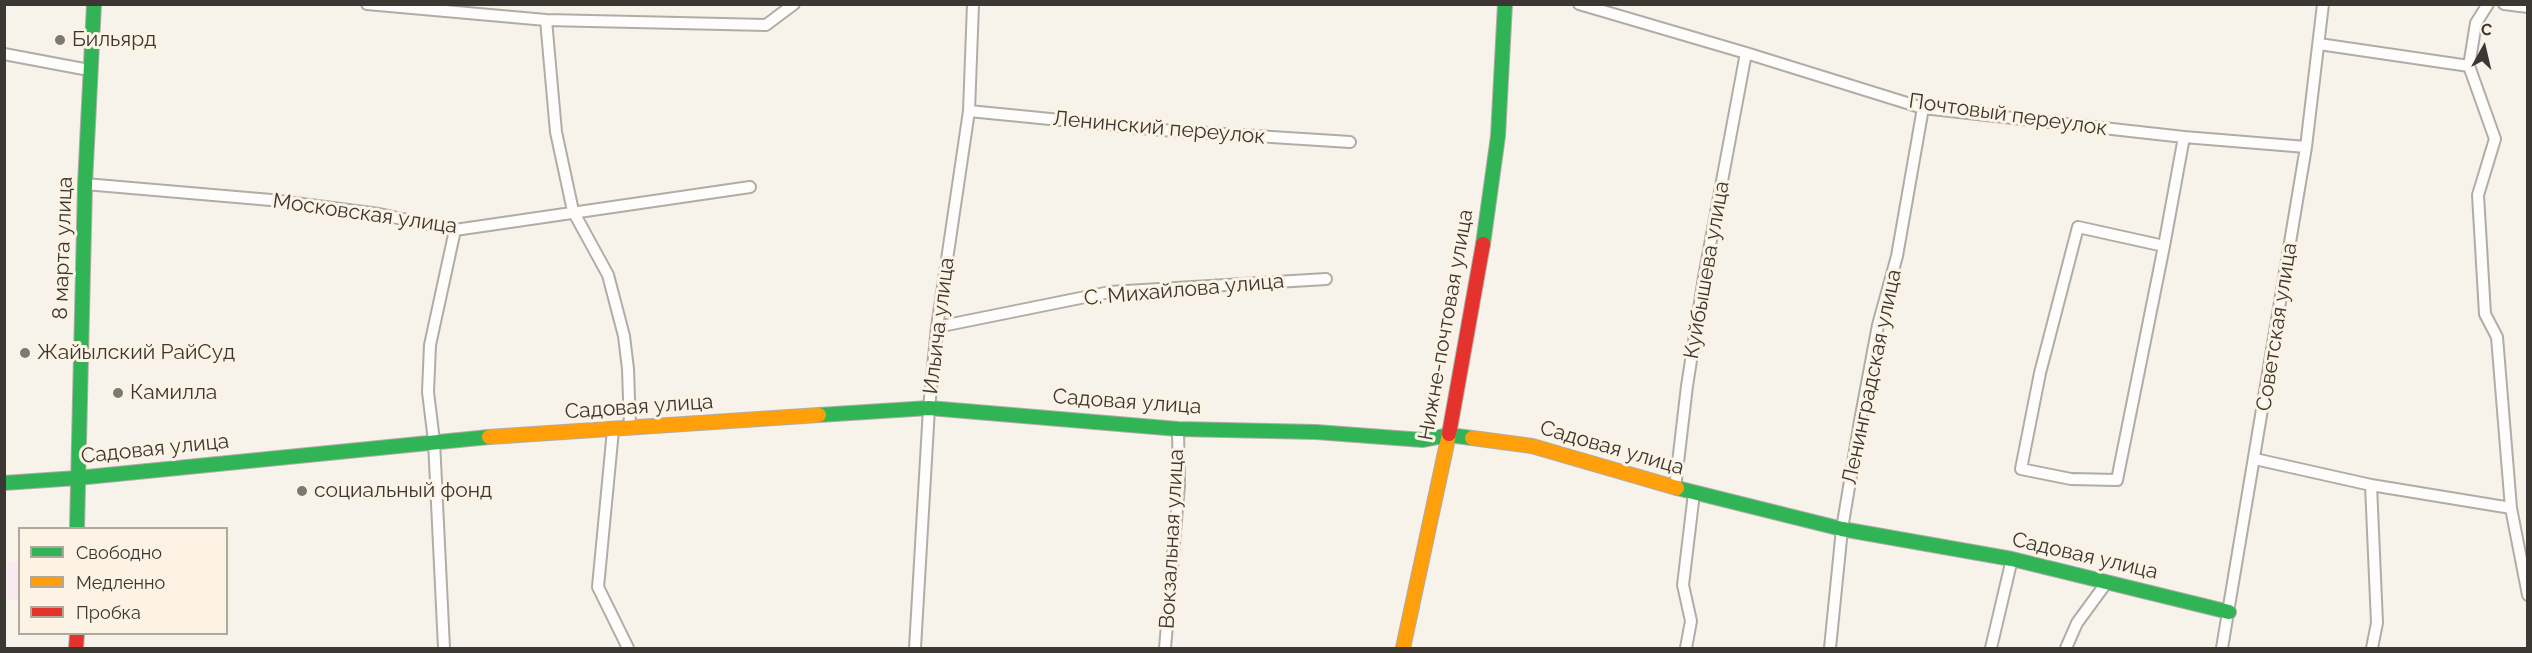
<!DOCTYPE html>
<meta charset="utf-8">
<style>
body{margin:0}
#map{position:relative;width:2532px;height:653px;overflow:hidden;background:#f7f2ea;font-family:Raleway,sans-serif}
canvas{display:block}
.frame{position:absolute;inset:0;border:6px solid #3b3732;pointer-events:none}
.legend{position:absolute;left:18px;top:527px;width:210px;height:108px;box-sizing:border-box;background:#fcf3e5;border:2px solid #afa89d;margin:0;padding:8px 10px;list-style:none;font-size:18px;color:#3b3732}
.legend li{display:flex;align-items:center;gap:12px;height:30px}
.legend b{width:30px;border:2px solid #afa89d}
.north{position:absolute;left:2454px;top:18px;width:60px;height:60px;-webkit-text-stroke:4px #fcf3e5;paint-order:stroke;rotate:8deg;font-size:16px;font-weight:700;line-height:24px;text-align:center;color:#3b3732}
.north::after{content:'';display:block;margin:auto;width:21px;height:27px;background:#3b3732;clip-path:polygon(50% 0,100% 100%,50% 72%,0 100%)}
</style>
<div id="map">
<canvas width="2532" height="653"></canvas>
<div class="frame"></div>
<ul class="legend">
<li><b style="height:8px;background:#30b455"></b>Свободно</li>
<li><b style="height:8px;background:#ff9f0a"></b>Медленно</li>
<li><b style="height:8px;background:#e5322d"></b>Пробка</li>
</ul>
<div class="north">С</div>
</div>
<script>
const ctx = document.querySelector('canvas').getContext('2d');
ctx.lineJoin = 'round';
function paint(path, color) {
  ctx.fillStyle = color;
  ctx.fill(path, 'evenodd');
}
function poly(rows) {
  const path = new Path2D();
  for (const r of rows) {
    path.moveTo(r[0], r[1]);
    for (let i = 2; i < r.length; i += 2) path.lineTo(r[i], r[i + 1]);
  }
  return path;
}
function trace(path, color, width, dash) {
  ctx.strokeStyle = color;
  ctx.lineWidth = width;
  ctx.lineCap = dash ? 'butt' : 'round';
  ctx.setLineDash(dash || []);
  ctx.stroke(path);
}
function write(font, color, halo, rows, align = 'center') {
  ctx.font = font + ' Raleway,sans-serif';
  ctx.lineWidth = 6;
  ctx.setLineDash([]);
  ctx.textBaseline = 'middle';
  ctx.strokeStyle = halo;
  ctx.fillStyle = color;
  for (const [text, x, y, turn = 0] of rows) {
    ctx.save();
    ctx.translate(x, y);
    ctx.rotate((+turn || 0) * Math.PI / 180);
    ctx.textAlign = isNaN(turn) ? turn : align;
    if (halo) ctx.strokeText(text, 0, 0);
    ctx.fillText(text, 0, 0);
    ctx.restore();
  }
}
const education = poly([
 [19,562,19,600,5,600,5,563]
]);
const street = poly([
 [367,4,546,20,766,25,794,4],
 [1579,4,1746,53,1923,108,2184,137,2306,147],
 [2488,4,2476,23,2469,66,2495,139,2478,195,2485,314,2497,337,2511,508,2528,595],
 [2504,4,2528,7],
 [546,20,556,132,573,211,608,275,624,336,628,369,630,428],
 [2319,44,2469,66],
 [4,54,89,70],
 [969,111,1162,130,1350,142],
 [85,184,271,200,379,214,455,230,750,187],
 [2164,246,2078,227,2040,373,2021,469,2071,479,2117,480,2164,246,2184,137],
 [937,327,1110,292,1326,279],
 [613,430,598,587,628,648],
 [2255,459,2371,485,2511,508],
 [2371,485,2377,623,2372,648],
 [1675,488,1687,386,1704,277,1746,53],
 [444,648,434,441,428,392,430,345,455,230],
 [915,648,929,408,937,327,969,111,973,4],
 [1165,648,1179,485,1178,429],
 [1686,648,1691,621,1683,585,1694,493],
 [1830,648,1842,529,1860,421,1878,325,1897,256,1923,108],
 [1991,648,2012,559],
 [2066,648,2077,623,2107,582],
 [2222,648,2306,147,2323,4]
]);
const fast = poly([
 [1483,244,1498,136,1505,4],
 [819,415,929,408,1178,429,1316,432,1423,440,1449,435,1472,438],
 [4,483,77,478,489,437],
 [1677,488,1842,529,2012,559,2229,612],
 [77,528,85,184,94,4]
]);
const slow = poly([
 [489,437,819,415],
 [1472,438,1532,446,1677,488],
 [1403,648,1449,434]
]);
const jam = poly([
 [1449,434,1483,244],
 [76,648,77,634]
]);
const markers = [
 [60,40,6,"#7d7872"],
 [25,353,6,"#7d7872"],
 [118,393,6,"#7d7872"],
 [302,491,6,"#7d7872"]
];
const poiNames = [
 ["Бильярд",72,40],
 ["Жайылский РайСуд",37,353],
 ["Камилла",130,393],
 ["социальный фонд",314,491]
];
const streetNames = [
 ["Почтовый переулок",2008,115,8],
 ["Ленинский переулок",1159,128,5],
 ["Московская улица",365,214,8],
 ["8 марта улица",63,248,-88],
 ["Куйбышева улица",1707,270,-80],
 ["С. Михайлова улица",1184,290,-5],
 ["Нижне-почтовая улица",1446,325,-80],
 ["Ильича улица",939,326,-83],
 ["Советская улица",2277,327,-81],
 ["Ленинградская улица",1872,377,-78],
 ["Садовая улица",1127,402,4],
 ["Садовая улица",639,407,-4],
 ["Садовая улица",1612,448,16],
 ["Садовая улица",155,449,-6],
 ["Вокзальная улица",1172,539,-87],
 ["Садовая улица",2085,556,13]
];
paint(education, '#f8eaee');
trace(street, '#b0aca6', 14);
trace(fast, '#b0aca6', 16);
trace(slow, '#b0aca6', 16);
trace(jam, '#b0aca6', 16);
trace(street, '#fefdfc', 10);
trace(fast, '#30b455', 14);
trace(slow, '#ff9f0a', 14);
trace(jam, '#e5322d', 14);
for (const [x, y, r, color] of markers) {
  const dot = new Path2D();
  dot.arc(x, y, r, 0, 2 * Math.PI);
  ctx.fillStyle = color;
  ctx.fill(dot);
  trace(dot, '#fcf3e5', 2);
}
write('21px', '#3b3732', '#fcf3e5', poiNames, 'left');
write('21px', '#3b3732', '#fcf3e5', streetNames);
</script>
